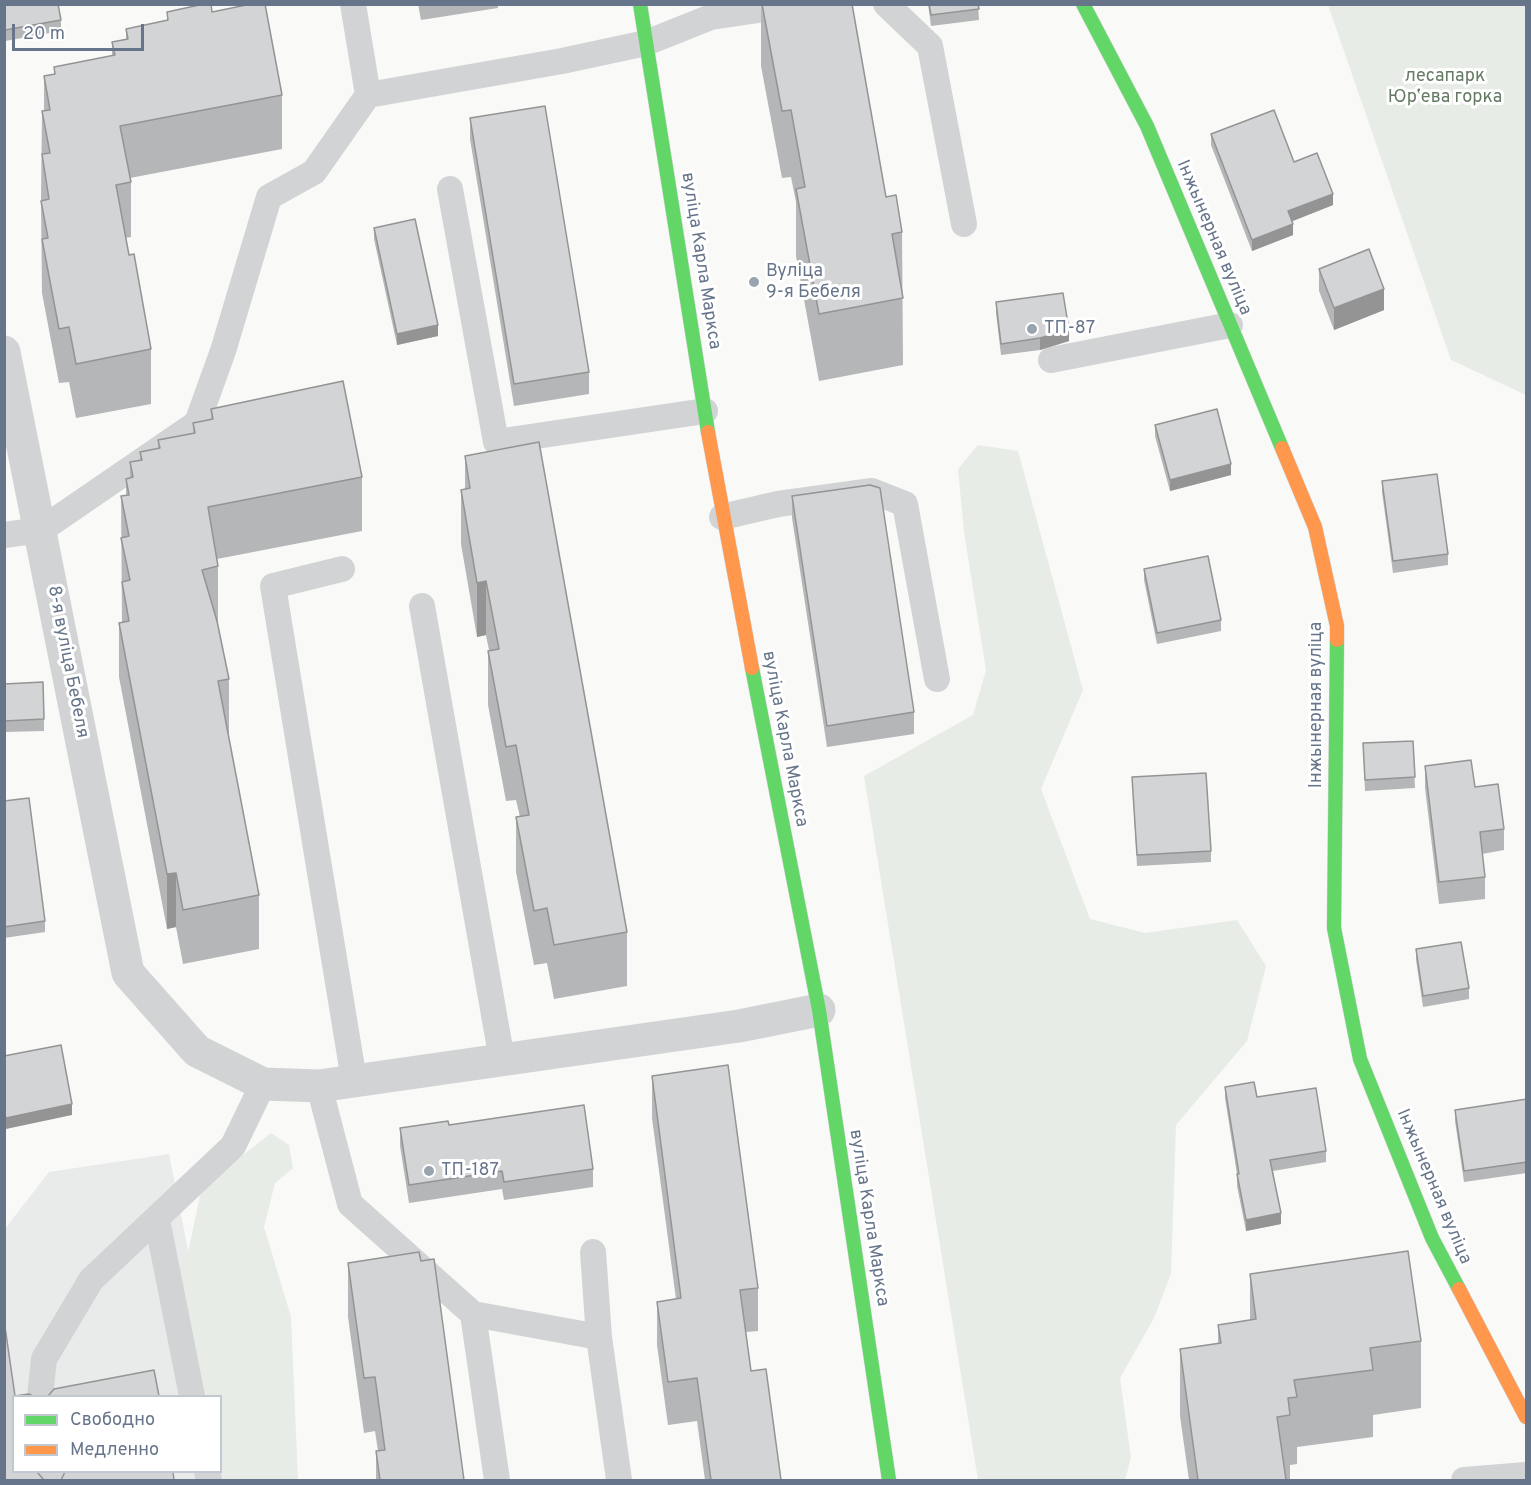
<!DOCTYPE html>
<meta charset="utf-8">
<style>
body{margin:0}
#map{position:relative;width:1531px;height:1485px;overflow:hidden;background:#f9f9f8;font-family:Overpass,sans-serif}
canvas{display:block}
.frame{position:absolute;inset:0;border:6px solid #67758a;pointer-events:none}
.legend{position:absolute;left:12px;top:1395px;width:210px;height:78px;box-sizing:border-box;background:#fff;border:2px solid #c2c8d0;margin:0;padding:8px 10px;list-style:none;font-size:18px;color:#67758a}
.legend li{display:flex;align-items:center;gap:12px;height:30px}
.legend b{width:30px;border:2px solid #c2c8d0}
.scale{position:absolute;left:12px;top:24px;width:132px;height:27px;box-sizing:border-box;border:3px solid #67758a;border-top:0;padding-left:8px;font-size:18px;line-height:21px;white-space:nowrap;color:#67758a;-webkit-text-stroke:4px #fff;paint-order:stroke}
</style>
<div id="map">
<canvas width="1531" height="1485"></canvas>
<div class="frame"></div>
<ul class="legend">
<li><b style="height:8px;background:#63d668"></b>Свободно</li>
<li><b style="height:8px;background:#ff974d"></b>Медленно</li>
</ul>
<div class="scale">20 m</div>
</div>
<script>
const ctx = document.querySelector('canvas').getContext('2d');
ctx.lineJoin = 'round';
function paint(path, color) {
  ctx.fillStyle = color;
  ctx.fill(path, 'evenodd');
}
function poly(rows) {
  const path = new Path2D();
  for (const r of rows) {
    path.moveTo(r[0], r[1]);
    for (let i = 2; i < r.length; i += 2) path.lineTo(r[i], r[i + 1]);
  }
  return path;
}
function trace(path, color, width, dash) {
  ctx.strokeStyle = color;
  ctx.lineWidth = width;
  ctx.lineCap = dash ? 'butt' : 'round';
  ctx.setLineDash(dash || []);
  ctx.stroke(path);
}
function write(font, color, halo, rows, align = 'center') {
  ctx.font = font + ' Overpass,sans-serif';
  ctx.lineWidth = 6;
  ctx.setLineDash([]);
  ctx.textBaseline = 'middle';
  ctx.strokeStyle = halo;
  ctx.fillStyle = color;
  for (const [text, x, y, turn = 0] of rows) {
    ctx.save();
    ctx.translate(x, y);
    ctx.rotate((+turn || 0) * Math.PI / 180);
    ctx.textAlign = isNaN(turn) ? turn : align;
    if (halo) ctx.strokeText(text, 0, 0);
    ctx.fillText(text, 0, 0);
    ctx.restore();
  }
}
const built = poly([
 [169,1154,217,1396,14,1396,14,1472,220,1472,221,1416,233,1480,5,1480,4,1230,49,1172]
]);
const green = poly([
 [1328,5,1526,5,1526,395,1451,360],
 [978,445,1018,451,1083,690,1041,789,1090,919,1145,933,1237,920,1266,966,1247,1041,1176,1125,1171,1274,1154,1318,1120,1378,1131,1458,1125,1480,978,1480,864,776,973,715,986,670,964,532,958,469],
 [271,1133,289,1145,293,1168,275,1183,264,1227,291,1317,298,1480,225,1480,225,1450,221,1439,220,1396,205,1396,191,1359,178,1275,188,1253,200,1195,229,1166]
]);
const lane = poly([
 [353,4,368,95],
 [886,4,930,46,964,224],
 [450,189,496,442,705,411],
 [1051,360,1230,325],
 [722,517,778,504,872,491,905,504,937,679],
 [4,535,41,530,197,423,223,351,269,197,314,172,368,95,562,61,646,43,711,17,799,4],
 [342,569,273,586,354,1080],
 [422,606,502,1060],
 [319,1086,350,1204,473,1314,599,1337,619,1480],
 [157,1220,192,1396],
 [593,1252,599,1337],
 [473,1314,497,1480],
 [40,1396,44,1359,91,1280,233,1146,263,1084],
 [51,1472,52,1480],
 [207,1472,209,1480],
 [1464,1480,1526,1475]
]);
const street = poly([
 [4,352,128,973,197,1051,263,1084,319,1086,739,1026,819,1010]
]);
const fast = poly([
 [640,4,708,432],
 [1083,4,1147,126,1282,448],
 [1337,640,1334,928,1360,1059,1432,1238,1459,1289],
 [752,668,819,1010,889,1480]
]);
const slow = poly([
 [708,432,752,668],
 [1282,448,1315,527,1337,626,1337,640],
 [1459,1289,1526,1417]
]);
const wall = poly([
 [4,4,61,20,61,31,5,41],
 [418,4,498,4,498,8,421,20],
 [761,4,852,4,886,197,902,232,903,365,819,381,796,256,796,202,791,177,782,178,761,66],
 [928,4,978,4,979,20,931,26],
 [167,12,212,12,282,95,282,149,130,178,131,182,131,237,125,238,129,255,151,349,151,404,76,418,69,382,59,383,42,293,41,201,42,111,44,111,44,76,54,74,54,67,112,56,112,42,126,39,126,29,167,21],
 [470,118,589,372,589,394,514,406,470,139],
 [1211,134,1294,162,1333,205,1292,221,1293,235,1252,251,1211,145],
 [374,228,438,336,397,345,374,239],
 [1319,269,1384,310,1334,330,1319,291],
 [996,302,1069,341,1040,350,1001,355,996,313],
 [211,409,362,477,362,531,217,559,218,566,218,621,217,621,229,679,229,733,228,733,259,895,259,949,183,964,176,927,167,929,119,677,119,623,122,622,121,496,126,495,126,479,130,478,130,462,140,460,140,452,158,448,158,440,193,433,193,423,211,420],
 [1155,425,1231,475,1170,491,1155,436],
 [465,456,627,932,627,986,554,999,547,963,534,965,516,872,516,817,520,817,516,800,506,801,488,705,488,651,489,650,486,635,477,637,461,544,461,490,465,489],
 [1382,481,1448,554,1448,565,1393,573,1382,492],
 [792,496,914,712,914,734,827,747,792,518],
 [1144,569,1221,620,1221,631,1157,644,1144,580],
 [4,684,44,719,44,731,4,732],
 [1413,741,1415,788,1365,791,1363,743],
 [1425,766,1475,787,1504,829,1504,850,1482,854,1485,877,1485,899,1439,904,1425,788],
 [1132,777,1211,851,1211,862,1137,866],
 [4,801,45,921,45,932,4,938],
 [1416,949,1469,988,1469,999,1423,1007,1416,960],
 [652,1076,758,1288,758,1331,746,1332,751,1371,781,1480,705,1480,697,1421,668,1425,657,1345,657,1302,676,1299,652,1118],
 [1225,1087,1257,1097,1326,1151,1326,1162,1273,1171,1281,1224,1246,1231,1237,1186,1237,1174,1225,1098],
 [1527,1099,1527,1173,1464,1182,1455,1121,1455,1110],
 [449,1125,593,1169,593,1187,504,1200,502,1189,409,1203,400,1146,400,1128],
 [421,1261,464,1480,376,1480,376,1451,378,1451,375,1431,364,1433,348,1317,348,1263],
 [1250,1274,1421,1341,1421,1408,1373,1415,1373,1437,1297,1447,1297,1464,1290,1465,1290,1480,1189,1480,1180,1416,1180,1349,1218,1343,1218,1325,1250,1320]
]);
const shadedWall = poly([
 [1333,194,1333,205,1288,223,1288,211],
 [1293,224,1293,235,1252,251,1252,240],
 [1384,289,1384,310,1334,330,1334,308],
 [438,325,438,336,397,345,397,334],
 [1069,330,1069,341,1040,350,1040,338],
 [1231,464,1231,475,1170,491,1170,480],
 [486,581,486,635,477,637,477,583],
 [176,873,176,927,167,929,167,874],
 [72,1104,72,1115,6,1129,6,1118],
 [1281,1213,1281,1224,1246,1231,1246,1220]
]);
const building = poly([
 [4,4,58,4,61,20,5,30,4,4],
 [204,4,211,4,212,12,251,4,265,4,282,95,120,126,131,182,116,185,129,255,134,254,151,349,76,364,69,327,59,329,42,239,48,238,41,201,49,199,42,154,50,153,42,111,50,110,44,76,55,74,54,67,115,55,112,42,128,39,126,29,168,20,167,12,204,4],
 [762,4,852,4,886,197,896,195,902,232,892,234,903,298,819,314,796,189,805,187,791,110,782,111,762,4],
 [929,4,978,4,979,9,931,15,929,4],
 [545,106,589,372,514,384,470,118,545,106],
 [1274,110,1294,162,1317,153,1333,194,1288,211,1293,224,1252,240,1211,134,1274,110],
 [415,219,438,325,397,334,374,228,415,219],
 [1369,249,1384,289,1334,308,1319,269,1369,249],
 [1063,293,1069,330,1040,338,1001,344,996,302,1063,293],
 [343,381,362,477,208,507,218,566,202,570,217,621,229,679,218,681,259,895,183,910,176,873,167,874,119,623,129,621,122,582,130,580,121,538,129,536,121,496,129,495,126,479,133,477,130,462,142,460,140,452,160,448,158,440,195,433,193,423,213,419,211,409,343,381],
 [1217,409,1231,464,1170,480,1155,425,1217,409],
 [539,442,627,932,554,945,547,908,534,911,516,817,529,815,516,745,506,747,488,651,499,649,486,581,477,583,461,490,470,488,465,456,539,442],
 [1437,474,1448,554,1393,561,1382,481,1437,474],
 [870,485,880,488,914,712,827,726,792,496,870,485],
 [1208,556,1221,620,1157,633,1144,569,1208,556],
 [43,682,44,719,4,721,4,684,43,682],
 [1413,741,1415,777,1365,780,1363,743,1413,741],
 [1471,760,1475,787,1498,784,1504,829,1480,832,1485,877,1439,882,1425,766,1471,760],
 [1206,773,1211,851,1137,855,1132,777,1206,773],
 [29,798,45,921,4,927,4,801,29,798],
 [1461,942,1469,988,1423,996,1416,949,1461,942],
 [61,1045,72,1104,6,1118,4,1113,4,1056,61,1045],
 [728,1065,758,1288,740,1290,751,1371,766,1369,781,1480,711,1480,697,1378,668,1382,657,1302,681,1298,652,1076,728,1065],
 [1254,1082,1257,1097,1316,1088,1326,1151,1270,1160,1281,1213,1246,1220,1237,1174,1239,1174,1225,1087,1254,1082],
 [1527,1099,1527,1162,1464,1171,1455,1110,1527,1099],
 [584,1105,593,1169,504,1182,502,1171,409,1185,400,1128,448,1121,449,1125,584,1105],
 [1408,1251,1421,1341,1370,1348,1373,1370,1294,1380,1297,1397,1288,1398,1290,1415,1277,1417,1286,1480,1198,1480,1180,1349,1221,1343,1218,1325,1256,1319,1250,1274,1408,1251],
 [419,1252,421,1261,434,1259,464,1480,380,1480,376,1451,385,1450,375,1377,364,1378,348,1263,419,1252],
 [4,1320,15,1396,14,1396,14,1472,37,1472,44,1480,4,1480,4,1320],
 [154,1370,159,1396,48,1396,54,1389,154,1370],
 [29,1394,33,1396,15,1396,29,1394],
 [65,1472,173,1472,174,1480,61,1480,65,1472]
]);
const markers = [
 [754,282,6,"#9aa3b0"],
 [1032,329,6,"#9aa3b0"],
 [429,1171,6,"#9aa3b0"]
];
const parkNames = [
 ["лесапарк",1445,77],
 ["Юрʼева горка",1445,98]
];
const streetNames = [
 ["Інжынерная вуліца",1213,238,67],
 ["вуліца Карла Маркса",700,261,81],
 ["8-я вуліца Бебеля",67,662,79],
 ["Інжынерная вуліца",1317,705,-90],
 ["вуліца Карла Маркса",784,739,79],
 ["Інжынерная вуліца",1433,1187,67],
 ["вуліца Карла Маркса",868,1218,81]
];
const poiNames = [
 ["Вуліца",766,272],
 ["9-я Бебеля",766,293],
 ["ТП-87",1044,329],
 ["ТП-187",441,1171]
];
paint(built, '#e9eaea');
paint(green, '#e8ece6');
trace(fast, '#d5d7d8', 15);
trace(slow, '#d5d7d8', 15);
trace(lane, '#d2d3d4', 26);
trace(street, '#d2d3d4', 33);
trace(fast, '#63d668', 14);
trace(slow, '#ff974d', 14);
paint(wall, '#b5b6b7');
paint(shadedWall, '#949495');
paint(building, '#d3d4d5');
trace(building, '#949495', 1.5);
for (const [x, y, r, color] of markers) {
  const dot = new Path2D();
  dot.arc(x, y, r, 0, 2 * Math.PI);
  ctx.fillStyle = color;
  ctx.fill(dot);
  trace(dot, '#fff', 2);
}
write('18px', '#647a62', '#fff', parkNames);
write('18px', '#67758a', '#fff', streetNames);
write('18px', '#67758a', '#fff', poiNames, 'left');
</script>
